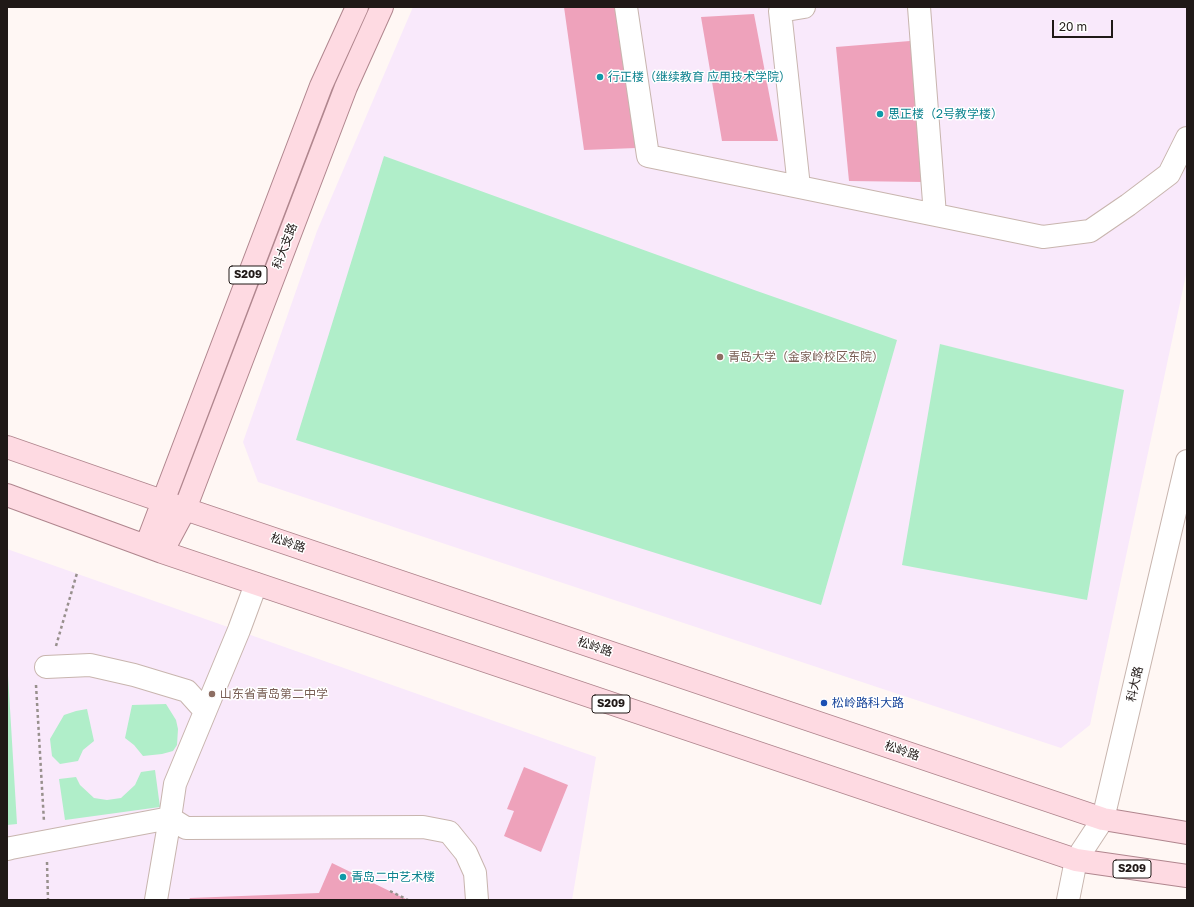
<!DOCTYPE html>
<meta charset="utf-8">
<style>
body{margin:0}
#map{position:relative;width:1194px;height:907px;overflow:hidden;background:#fff7f4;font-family:"Golos Text",sans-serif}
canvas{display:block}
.frame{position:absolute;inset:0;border:8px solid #201917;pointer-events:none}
.scale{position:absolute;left:1052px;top:20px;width:61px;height:18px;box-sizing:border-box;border:2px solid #201917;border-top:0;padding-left:5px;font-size:12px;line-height:14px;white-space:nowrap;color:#201917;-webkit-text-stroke:3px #fff;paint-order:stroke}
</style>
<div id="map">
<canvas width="1194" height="907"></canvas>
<div class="frame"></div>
<div class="scale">20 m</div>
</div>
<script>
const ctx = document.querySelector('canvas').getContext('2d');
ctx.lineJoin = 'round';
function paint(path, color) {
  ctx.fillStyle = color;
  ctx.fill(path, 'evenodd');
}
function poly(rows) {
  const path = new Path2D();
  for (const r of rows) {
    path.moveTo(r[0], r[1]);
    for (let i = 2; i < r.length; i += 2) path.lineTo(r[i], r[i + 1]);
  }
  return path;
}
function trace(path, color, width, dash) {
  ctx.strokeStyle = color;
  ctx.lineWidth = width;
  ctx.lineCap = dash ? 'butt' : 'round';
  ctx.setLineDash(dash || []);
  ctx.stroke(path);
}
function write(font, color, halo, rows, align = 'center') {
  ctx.font = font + ' "Golos Text","Noto Sans SC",sans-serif';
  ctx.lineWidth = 3;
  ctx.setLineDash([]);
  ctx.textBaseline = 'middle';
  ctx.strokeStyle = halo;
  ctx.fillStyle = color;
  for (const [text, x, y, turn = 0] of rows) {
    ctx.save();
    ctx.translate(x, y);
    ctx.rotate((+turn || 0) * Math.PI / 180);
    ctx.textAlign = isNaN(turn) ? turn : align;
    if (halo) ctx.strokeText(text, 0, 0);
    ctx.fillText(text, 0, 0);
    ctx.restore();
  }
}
const education = poly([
 [413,7,1187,7,1187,270,1090,725,1061,748,258,482,243,442,317,231],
 [7,549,596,757,572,900,7,900]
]);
const green = poly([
 [384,156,757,291,897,340,821,605,296,440],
 [940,344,1124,390,1087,600,902,565],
 [7,659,17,824,7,825],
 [166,704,176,720,178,729,177,745,173,751,162,754,143,756,134,745,125,738,132,705],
 [87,709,94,741,83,750,78,761,60,764,52,756,50,739,64,715,76,711],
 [155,770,160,807,65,820,59,779,76,777,80,785,94,798,107,800,121,798,135,785,141,772]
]);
const building = poly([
 [564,7,618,7,636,148,584,150],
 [754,14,778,141,722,141,701,17],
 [910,41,924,182,849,181,836,47],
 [524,767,568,785,541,852,504,836,514,811,507,809],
 [332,863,408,900,189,900,190,898,319,893]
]);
const path = poly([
 [56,646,77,573],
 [36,685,44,822],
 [47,862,48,900],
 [390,891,408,900]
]);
const minor = poly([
 [626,7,648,156,1043,237,1090,231,1128,205,1169,174,1187,138],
 [919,7,935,215],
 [799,187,780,11,804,7],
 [256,584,239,630,175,784,170,818,186,828,423,827,449,832,466,853,475,873,477,900],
 [46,667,90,665,134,675,187,691,205,711],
 [7,849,11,848,170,818,156,900],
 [1068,900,1076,860,1103,819,1187,461]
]);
const major = poly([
 [7,447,185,509,1103,819,1187,833],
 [7,495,162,552,1076,860,1187,876],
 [146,546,321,86,357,7],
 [162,552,185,509,346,87,382,7]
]);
const markers = [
 [600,77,4,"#0f9aa8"],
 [880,114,4,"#0f9aa8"],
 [720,357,4,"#8d6e63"],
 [212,694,4,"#8d6e63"],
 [824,703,4,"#1a4fb4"],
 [343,877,4,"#0f9aa8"]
];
const shields = [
 [248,275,38],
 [611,704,38],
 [1132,869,38]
];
const shieldNames = [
 ["S209",248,275],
 ["S209",611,704],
 ["S209",1132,869]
];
const cultureNames = [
 ["行正楼（继续教育 应用技术学院）",608,77],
 ["思正楼（2号教学楼）",888,114],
 ["青岛二中艺术楼",351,877]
];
const streetNames = [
 ["科大支路",285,246,-69],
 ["松岭路",288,543,19],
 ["松岭路",595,647,19],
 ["科大路",1135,684,-77],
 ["松岭路",902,751,19]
];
const educationNames = [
 ["青岛大学（金家岭校区东院）",728,357],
 ["山东省青岛第二中学",220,694]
];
const transitNames = [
 ["松岭路科大路",832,703]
];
paint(education, '#f9e9fb');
paint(green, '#b0eec9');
paint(building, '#eea2bb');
trace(minor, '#c8b5ae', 24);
trace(major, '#b0868e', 24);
trace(path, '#98908d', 2.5, [3, 3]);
trace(minor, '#fff', 22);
trace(major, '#fedae2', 22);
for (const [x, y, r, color] of markers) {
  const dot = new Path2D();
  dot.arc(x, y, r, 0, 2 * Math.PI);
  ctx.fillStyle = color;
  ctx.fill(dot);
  trace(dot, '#fff', 1.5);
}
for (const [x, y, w] of shields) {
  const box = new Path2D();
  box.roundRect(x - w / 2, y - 9, w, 18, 3);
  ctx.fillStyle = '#fff';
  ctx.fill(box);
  trace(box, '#201917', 1);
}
write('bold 11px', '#201917', null, shieldNames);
write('12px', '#0d838f', '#fff', cultureNames, 'left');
write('12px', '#201917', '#fff', streetNames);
write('12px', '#785e54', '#fff', educationNames, 'left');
write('12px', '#164399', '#fff', transitNames, 'left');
</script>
